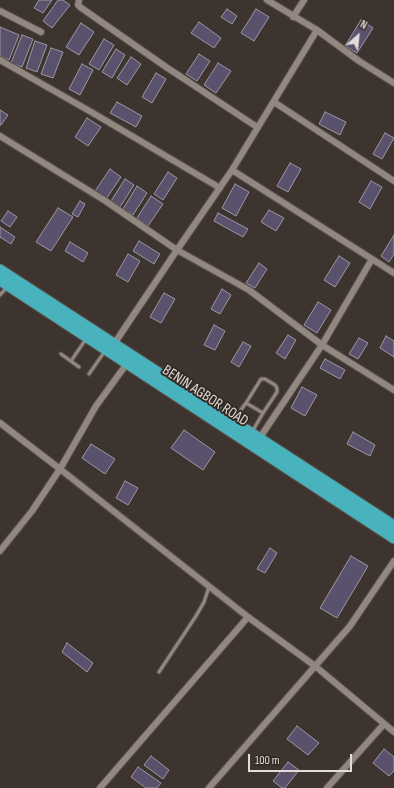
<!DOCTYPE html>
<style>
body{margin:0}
#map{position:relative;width:394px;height:788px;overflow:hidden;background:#3e342f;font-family:"Sofia Sans Condensed",sans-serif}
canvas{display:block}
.north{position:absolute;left:338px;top:16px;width:40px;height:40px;-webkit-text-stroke:3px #342a25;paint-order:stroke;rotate:27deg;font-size:11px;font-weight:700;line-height:16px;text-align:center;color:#e2dbd8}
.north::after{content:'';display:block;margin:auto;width:14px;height:18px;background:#e2dbd8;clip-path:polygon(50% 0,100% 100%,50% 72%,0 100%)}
.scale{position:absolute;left:248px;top:754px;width:104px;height:18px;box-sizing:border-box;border:2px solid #e2dbd8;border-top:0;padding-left:5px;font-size:12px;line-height:14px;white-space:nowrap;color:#e2dbd8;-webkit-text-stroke:3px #342a25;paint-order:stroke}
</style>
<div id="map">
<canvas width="394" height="788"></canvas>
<div class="north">N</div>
<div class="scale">100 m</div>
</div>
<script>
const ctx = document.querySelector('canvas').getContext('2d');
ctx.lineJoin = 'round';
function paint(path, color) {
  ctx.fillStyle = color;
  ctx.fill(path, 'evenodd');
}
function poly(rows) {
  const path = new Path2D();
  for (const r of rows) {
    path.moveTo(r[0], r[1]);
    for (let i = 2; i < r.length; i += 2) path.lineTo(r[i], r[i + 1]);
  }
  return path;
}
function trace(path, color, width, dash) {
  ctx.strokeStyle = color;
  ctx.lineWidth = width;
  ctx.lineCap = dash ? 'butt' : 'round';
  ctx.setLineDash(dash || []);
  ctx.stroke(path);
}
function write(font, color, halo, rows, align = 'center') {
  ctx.font = font + ' "Sofia Sans Condensed",sans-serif';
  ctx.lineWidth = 4;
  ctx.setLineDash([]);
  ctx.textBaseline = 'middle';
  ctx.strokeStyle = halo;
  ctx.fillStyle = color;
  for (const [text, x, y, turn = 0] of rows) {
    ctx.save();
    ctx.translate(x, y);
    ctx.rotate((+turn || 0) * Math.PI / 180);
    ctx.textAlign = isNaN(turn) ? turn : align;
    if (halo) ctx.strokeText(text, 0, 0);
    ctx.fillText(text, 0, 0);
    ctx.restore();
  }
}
const building = poly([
 [39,0,52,0,43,13,34,8,39,0],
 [58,0,63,0,70,5,52,28,43,21,58,0],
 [227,9,237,16,232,24,221,17,227,9],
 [256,9,269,17,254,41,241,33,256,9],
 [361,20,373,28,357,53,345,46,361,20],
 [199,22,221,38,214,48,191,33,199,22],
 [81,23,94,32,79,55,66,47,81,23],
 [0,27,19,35,9,60,0,56,0,27],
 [22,35,33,39,22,67,11,63,22,35],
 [104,39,114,45,99,70,89,64,104,39],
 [35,41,47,45,37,72,26,68,35,41],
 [51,48,63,52,53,78,41,74,51,48],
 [116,49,125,55,112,78,102,72,116,49],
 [199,54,210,61,197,81,186,74,199,54],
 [131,57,141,64,127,85,117,78,131,57],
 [218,63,231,71,216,93,204,85,218,63],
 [82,64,93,70,80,95,69,89,82,64],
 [156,73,166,79,152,103,142,97,156,73],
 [117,102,142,116,136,127,110,113,117,102],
 [0,110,8,115,1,125,0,125,0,110],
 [325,112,346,122,340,135,319,124,325,112],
 [87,118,101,127,88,146,75,137,87,118],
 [385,133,394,138,382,159,373,154,385,133],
 [290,163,301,169,288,192,277,186,290,163],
 [110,169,121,177,106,199,95,191,110,169],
 [168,172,177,178,163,200,154,194,168,172],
 [125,179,134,185,120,207,111,201,125,179],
 [371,181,382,187,370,209,359,202,371,181],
 [235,184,249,192,236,216,222,208,235,184],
 [137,186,147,193,133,215,123,209,137,186],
 [151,196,163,204,148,226,137,218,151,196],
 [80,201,85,204,78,217,72,214,80,201],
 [58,208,73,217,51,251,36,242,58,208],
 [269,210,284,218,276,231,261,222,269,210],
 [8,211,17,217,10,227,1,221,8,211],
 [218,213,248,229,243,237,214,221,218,213],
 [0,227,15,237,11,244,0,237,0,227],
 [394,235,394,254,389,262,381,256,394,235],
 [139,241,160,254,154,264,133,251,139,241],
 [70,242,88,253,83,262,65,251,70,242],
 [128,254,140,261,128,282,116,275,128,254],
 [339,256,350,263,335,287,324,280,339,256],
 [259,263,267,269,255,288,246,283,259,263],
 [222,289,231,295,220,314,211,309,222,289],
 [164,293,175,299,161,323,150,317,164,293],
 [318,302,331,310,317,333,304,325,318,302],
 [214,325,225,331,215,350,204,345,214,325],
 [288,335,296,340,285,359,276,353,288,335],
 [386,336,394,341,394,357,380,348,386,336],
 [359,338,368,343,358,359,349,354,359,338],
 [243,342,251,346,239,367,231,362,243,342],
 [325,359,345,370,340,379,320,368,325,359],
 [302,387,317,395,305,416,291,408,302,387],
 [184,430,215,452,203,470,171,448,184,430],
 [353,432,375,445,370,456,347,444,353,432],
 [91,444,115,459,105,474,82,458,91,444],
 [125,481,138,488,128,505,116,498,125,481],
 [270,548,277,553,265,573,257,569,270,548],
 [351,556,368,566,337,618,320,608,351,556],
 [67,643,93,663,87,672,62,652,67,643],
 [297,726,319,743,308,755,287,739,297,726],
 [384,749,394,757,394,771,389,776,373,763,384,749],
 [151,756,169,770,163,779,144,765,151,756],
 [288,762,299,770,285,788,282,788,273,781,288,762],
 [138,767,161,783,157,788,146,788,131,777,138,767]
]);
const lane = poly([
 [0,295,7,287],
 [61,354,79,367],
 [71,361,86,339],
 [89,374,105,351],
 [246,403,261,379,265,379,275,385,277,388,277,392,263,413],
 [234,419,246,403,263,413,252,432],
 [159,672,196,616,204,602,209,587]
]);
const street = poly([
 [79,0,78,5,80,7,166,67,257,127],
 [267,0,317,30,359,61,394,83],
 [0,11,41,32],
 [293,17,304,0],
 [0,60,93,113,220,188],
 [274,102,394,181],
 [0,136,104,200,177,250,249,290,322,345,394,390],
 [232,170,394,273],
 [114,344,177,250,232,170,317,30],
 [0,423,60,469,96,406,128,362],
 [259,439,322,345,372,259],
 [0,551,32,511,60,469,248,617,315,666,394,732],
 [100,788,248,617],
 [209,788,350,626,394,561],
 [327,788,384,724]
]);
const highway = poly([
 [0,270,394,526],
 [0,280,394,538]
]);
const streetNames = [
 ["BENIN AGBOR ROAD",205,396,33]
];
paint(building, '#5a516c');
trace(building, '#9b98a4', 1);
trace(lane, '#5a514d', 5);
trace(street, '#5a514d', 8);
trace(highway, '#5a514d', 13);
trace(lane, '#938781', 3);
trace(street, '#938781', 6);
trace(highway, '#48b3bc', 11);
write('15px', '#e2dbd8', '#342a25', streetNames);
</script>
